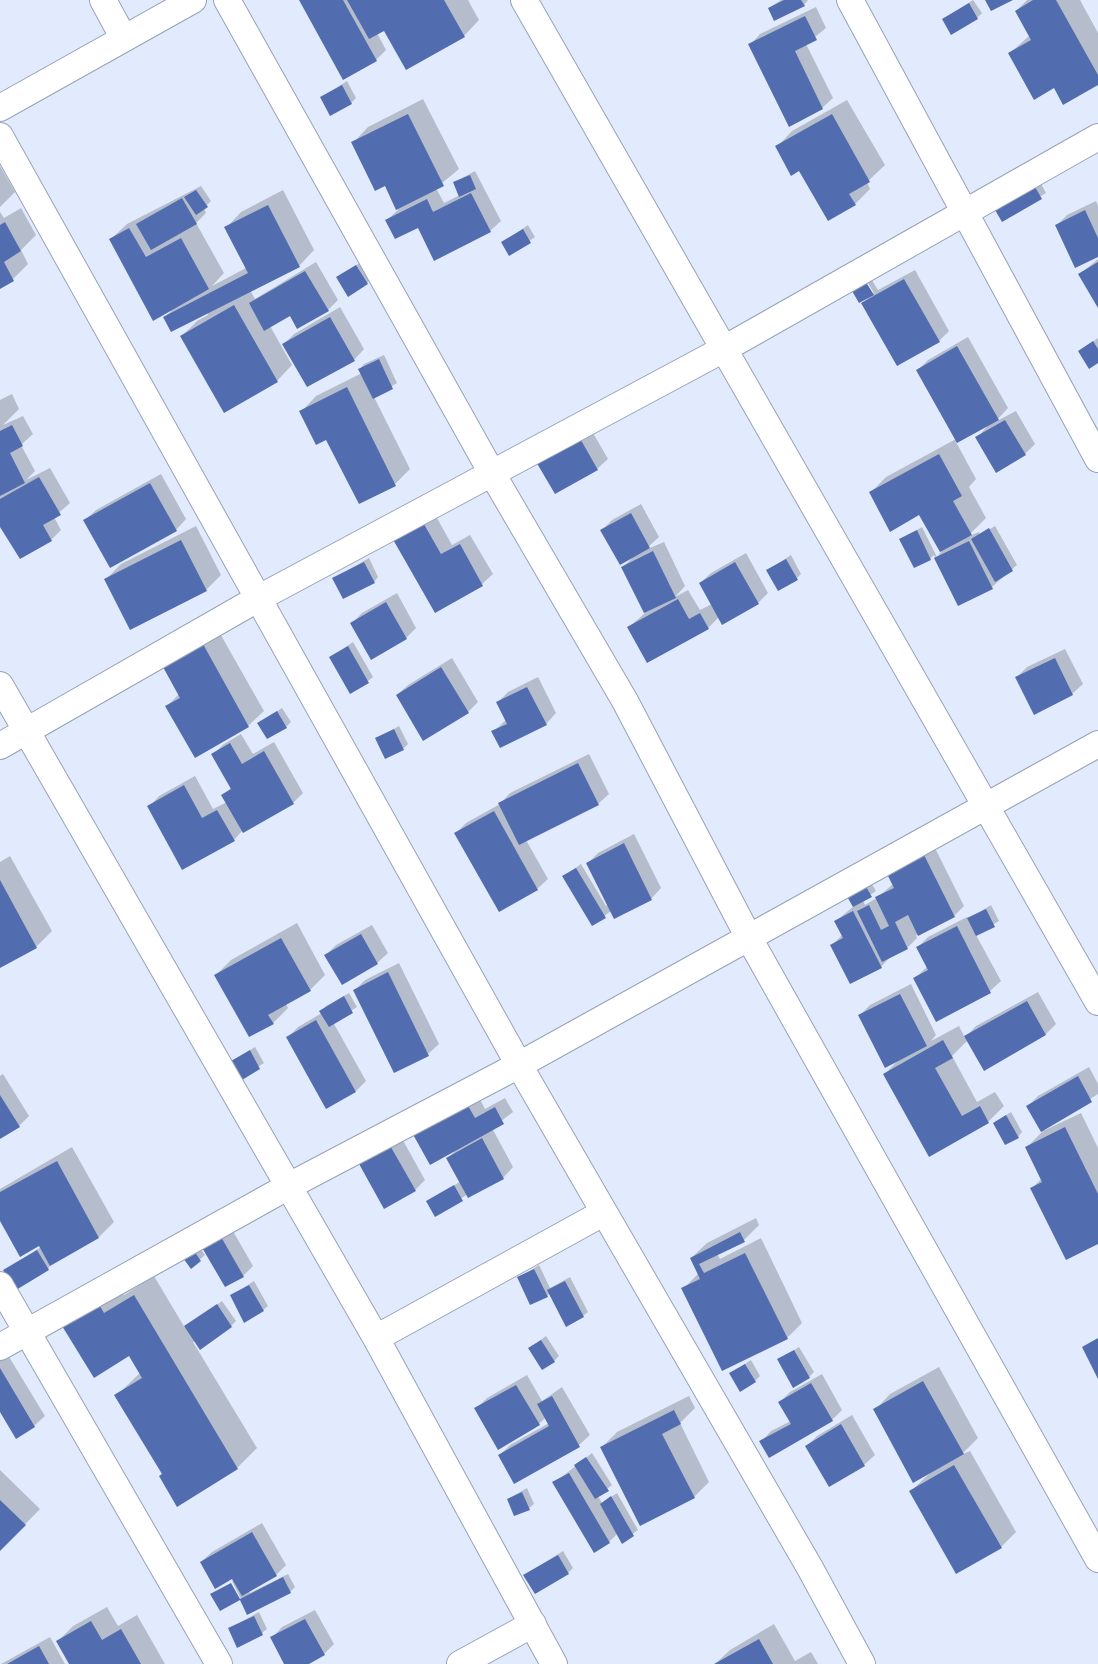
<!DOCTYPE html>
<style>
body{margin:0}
canvas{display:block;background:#e2ebfe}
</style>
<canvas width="1098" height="1664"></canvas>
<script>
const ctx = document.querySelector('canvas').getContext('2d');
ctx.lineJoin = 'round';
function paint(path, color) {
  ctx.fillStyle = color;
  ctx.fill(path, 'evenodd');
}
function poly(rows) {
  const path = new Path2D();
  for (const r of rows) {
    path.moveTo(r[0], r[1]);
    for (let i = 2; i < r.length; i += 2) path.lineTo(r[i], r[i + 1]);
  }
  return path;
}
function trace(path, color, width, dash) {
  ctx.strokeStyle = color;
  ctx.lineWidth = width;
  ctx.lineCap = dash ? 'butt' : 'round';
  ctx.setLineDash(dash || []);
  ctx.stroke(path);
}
const shadow = poly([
 [301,0,468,0,479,20,464,36,384,29,377,33,386,50,376,60],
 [781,0,808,0,804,5,769,8],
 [973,0,982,13,977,18,944,19],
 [1027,0,1080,0,1098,33,1098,83,1055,86,1010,53,1030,35,1016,11],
 [816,7,826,28,806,44,833,98,822,108,750,45,760,34],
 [347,81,356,98,351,103,322,97],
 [423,99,459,169,436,188,444,203,460,195,455,182,475,171,501,221,490,231,418,226,387,220,398,210,385,184,353,143,368,127],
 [847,100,885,165,867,182,870,189,855,204,800,169,777,147,792,131],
 [0,166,15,192,0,207],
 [1037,176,1046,193,1002,220],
 [201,186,211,201,204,208,206,213,196,223,224,273,212,286,246,268,226,228,241,212,283,190,314,250,299,266,250,290,255,299,316,262,338,300,328,310,290,314,270,326,292,365,277,381,182,336,197,321,208,315,207,312,165,317,174,308,111,239,127,224],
 [1096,201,1098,206,1098,256,1057,225,1067,215],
 [21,208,36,235,21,250,28,264,13,279,0,287,0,212,4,218],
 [528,225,535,237,510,254,503,242],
 [1098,259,1098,305,1080,274],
 [361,262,372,278,367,283,338,278],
 [915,270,949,331,939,341,863,303,874,293,863,275,867,272,878,290],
 [340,307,364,349,354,360,284,344,294,334],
 [968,337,1008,408,995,422,1016,411,1035,444,1025,454,977,438,990,423,956,442,976,479,969,487,986,518,967,537,979,532,980,535,995,526,1017,565,992,587,958,604,934,555,930,559,901,539,922,527,937,557,941,552,920,513,871,492,886,477,956,439,918,370,928,360],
 [1098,338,1098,361,1080,351],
 [384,355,397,383,374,397,410,469,395,484,327,437,301,412,316,396,362,373,360,369,364,364],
 [12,394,19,409,3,425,23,416,33,434,21,445,35,471,26,480,50,468,70,503,54,517,61,530,51,540,0,526,0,400],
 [589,426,608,459,597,469,555,492,537,460],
 [161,474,186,519,176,530,85,520,96,510],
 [641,504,659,537,645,550,664,542,685,586,675,597,688,590,700,610,712,604,700,583,711,573,746,553,768,593,758,603,719,617,708,628,629,627,645,613,623,567,634,556,602,530,612,520],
 [432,509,452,545,470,535,493,574,482,584,435,611,393,536],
 [196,526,221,575,206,590,106,579,121,564],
 [791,555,801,574,797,578,768,570],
 [369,558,378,577,374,582,334,578],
 [397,593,416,628,406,638,352,623,362,613],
 [218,630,264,711,248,726,167,706,179,694,165,667],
 [353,642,373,677,368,681,331,657],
 [1065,649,1083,684,1072,694,1034,713,1017,677,1027,667],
 [452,658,478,702,468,712,397,695,408,685],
 [538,677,556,713,546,724,493,732,506,720,498,702,508,692],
 [282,708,291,722,286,727,259,723],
 [399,726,408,744,403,749,377,739],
 [241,734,253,754,274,742,303,793,293,803,242,831,234,840,149,807,159,796,195,776,213,809,227,802,223,795,232,787,213,754,224,744],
 [589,754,609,794,598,804,526,840,548,879,537,889,499,910,456,833,466,823,500,804,510,793],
 [925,828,964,906,954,916,916,935,917,938,907,948,892,955,881,967,832,945,843,934,836,921,854,906,842,885,863,870,876,891,863,900,865,905,878,897,893,884],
 [634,834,661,888,651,899,611,911,593,924,564,876,581,864,606,906,608,904,588,863,598,853],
 [10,856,52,931,36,947,0,966,0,862],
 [991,905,999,921,976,935,1001,981,990,991,937,1020,915,978,928,966,918,947,928,937,967,917,968,919],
 [297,923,325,975,310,990,286,1004,288,1008,273,1023,216,975,231,960],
 [372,925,388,953,377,963,326,955,336,945],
 [399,963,439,1044,428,1054,395,1071,355,990,365,980],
 [911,984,936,1035,931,1041,959,1026,965,1038,976,1026,1038,992,1056,1024,1046,1034,984,1069,968,1040,952,1056,977,1102,995,1092,1004,1106,988,1122,929,1155,885,1074,899,1059,860,1015,870,1005],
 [349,993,357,1007,333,1022,366,1081,356,1091,327,1107,288,1037,298,1027,322,1013,321,1011,326,1006],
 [255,1047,264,1063,242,1077,233,1061],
 [1089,1067,1098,1084,1098,1094,1044,1128,1045,1130,1081,1113,1098,1148,1098,1242,1032,1188,1042,1178,1027,1147,1043,1131,1028,1106,1038,1096],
 [3,1074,29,1116,19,1126,0,1138,0,1076],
 [470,1080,485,1109,505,1098,513,1112,492,1128,513,1167,503,1178,468,1194,435,1215,428,1202,461,1181,448,1158,456,1150],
 [1011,1112,1022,1132,1018,1137,994,1123],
 [395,1126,425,1180,415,1190,355,1153],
 [72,1147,114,1222,99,1237,52,1263,48,1269,5,1271,41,1247,0,1218,0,1189],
 [756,1218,759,1225,744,1240,717,1254,720,1259,761,1238,802,1323,787,1338,683,1289,699,1273,691,1258,707,1243],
 [226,1219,253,1266,243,1276,199,1240],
 [194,1240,205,1255,191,1267],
 [539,1265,550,1288,570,1277,588,1312,583,1316,550,1293,547,1296,519,1278],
 [154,1276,185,1328,222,1301,236,1321,231,1326,193,1342,257,1448,237,1468,163,1474,116,1396,141,1372,130,1354,61,1321,115,1280,124,1295],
 [254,1281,268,1306,263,1310,231,1296],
 [546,1336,559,1356,554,1361,530,1348],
 [3,1347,45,1416,34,1426,0,1409,0,1349],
 [799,1347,814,1372,809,1377,779,1360],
 [751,1360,760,1376,755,1381,730,1374],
 [939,1367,978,1438,961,1455,970,1451,1016,1532,1001,1547,911,1491,931,1472,875,1410,890,1394],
 [822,1374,842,1410,832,1420,761,1442,771,1431,791,1421,780,1402,790,1392],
 [527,1375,542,1401,562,1387,590,1435,579,1445,515,1482,500,1455,510,1445,549,1423,546,1417,539,1424,476,1409,487,1398],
 [689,1396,695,1408,680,1423,709,1482,694,1497,602,1447,617,1432],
 [852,1415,875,1455,864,1465,807,1446,817,1436],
 [592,1453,612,1485,598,1496,602,1503,617,1493,638,1530,623,1541,618,1533,609,1542,554,1483],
 [0,1470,40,1509,0,1550],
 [527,1488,534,1504,529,1508,508,1499],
 [262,1523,286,1565,276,1575,249,1591,250,1593,288,1574,295,1587,290,1592,241,1599,232,1581,234,1580,201,1562,212,1552],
 [563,1551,573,1568,568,1573,525,1575],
 [107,1607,118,1626,137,1615,165,1664,71,1664,58,1641,73,1626],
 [315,1610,334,1644,324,1654,306,1664,286,1664,272,1638,282,1627],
 [259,1612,267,1629,262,1633,230,1628],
 [774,1624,795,1661,811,1652,818,1664,715,1664,730,1650],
 [50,1637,65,1664,1,1664]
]);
const building = poly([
 [299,0,343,0,377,61,343,80],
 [347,0,444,0,465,37,406,70,384,31,369,39],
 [784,0,801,0,805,6,774,21,768,8],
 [985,0,1013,0,991,11],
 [1033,0,1056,0,1098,75,1098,85,1063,105,1054,88,1034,100,1008,53,1031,40,1015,11],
 [969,3,978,19,951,35,942,19],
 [805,16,817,40,795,51,823,109,789,127,748,44],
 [342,85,352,104,330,116,320,97],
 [408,114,444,186,396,210,385,186,375,191,351,142],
 [832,114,870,182,849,194,856,205,828,221,799,171,791,176,775,146],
 [470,175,476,189,459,197,453,182],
 [1031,180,1042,199,1002,222,991,203],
 [196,190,208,207,196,215,184,197],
 [471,193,491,232,434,261,418,228,395,239,385,220,427,199,433,212],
 [182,198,197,224,151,250,136,224],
 [268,205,300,267,171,332,163,317,248,273,224,227],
 [1085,210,1098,238,1098,257,1075,268,1055,225],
 [5,222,21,251,4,262,14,281,0,289,0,225],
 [129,228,146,257,181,238,209,289,153,321,109,239],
 [523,229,531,243,509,256,501,242],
 [1098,262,1098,308,1078,274],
 [356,265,368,284,348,297,336,277],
 [305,271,329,311,297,329,290,316,264,331,249,303],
 [862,276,874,295,859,303,848,284],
 [904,279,940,342,897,366,861,303],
 [234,305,278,382,224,413,180,336],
 [330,317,355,361,307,387,282,344],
 [1093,341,1098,349,1098,363,1089,369,1078,351],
 [957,346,999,420,957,443,916,370],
 [379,359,393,389,373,399,358,369],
 [347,387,396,486,359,504,326,440,316,445,299,411],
 [1005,420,1026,455,996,473,975,437],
 [12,425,23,446,10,453,25,483,0,496,0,431],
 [578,435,598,470,555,494,535,460],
 [939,454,962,496,953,501,972,535,940,552,919,515,890,532,869,492],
 [39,477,61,515,43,525,52,541,20,559,0,527,0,499],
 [150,483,177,531,110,568,83,520],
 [631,513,650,548,620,565,600,530],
 [421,519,441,554,460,544,483,586,435,613,391,536],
 [989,528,1013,571,995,582,971,539],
 [917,530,931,560,914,568,899,539],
 [181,540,207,591,130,630,104,579],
 [969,541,993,589,958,606,934,558],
 [653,551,676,598,644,613,621,567],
 [786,559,798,580,778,591,766,570],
 [364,562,375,583,343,599,332,578],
 [735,562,759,604,722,625,699,583],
 [678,599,689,619,700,613,709,629,647,663,627,627],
 [386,602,407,639,371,660,350,623],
 [203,644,249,727,195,758,165,706,180,698,163,667],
 [348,646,369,683,350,694,329,657],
 [1055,658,1073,695,1034,715,1015,677],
 [441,667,469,713,423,741,396,695],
 [527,687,547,725,500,748,491,731,507,724,496,702],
 [277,711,287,728,267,739,257,723],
 [394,729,404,750,385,759,375,738],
 [230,743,242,764,264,751,294,804,243,833,221,795,231,789,211,754],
 [578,763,599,805,519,845,498,803],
 [184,785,202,818,217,810,235,841,182,870,147,806],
 [494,811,538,890,499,912,454,833],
 [915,837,955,917,918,936,908,915,895,922,908,949,882,962,857,911,869,905,881,930,889,926,875,897,894,888,878,856],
 [624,843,652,900,614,919,586,863],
 [576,868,606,918,592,926,562,876],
 [858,873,872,897,853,907,840,884],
 [0,880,37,948,0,968],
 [986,909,995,927,976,936,967,918],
 [853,911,882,968,850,984,830,945,843,938,834,921],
 [957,926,991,993,936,1022,913,978,928,970,916,947],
 [361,934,378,964,342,985,324,955],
 [281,938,311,991,268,1015,274,1024,249,1037,214,975],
 [388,972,429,1056,394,1073,353,990],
 [900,994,927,1046,885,1068,858,1015],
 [344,996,353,1013,329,1027,319,1011],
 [1027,1001,1046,1035,984,1071,964,1036],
 [316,1020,356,1092,326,1109,286,1037],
 [943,1040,953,1058,935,1068,962,1116,980,1106,989,1123,929,1157,883,1074],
 [250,1050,260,1069,242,1080,231,1061],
 [1078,1076,1092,1102,1041,1132,1026,1106],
 [459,1090,475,1118,495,1107,504,1124,430,1165,405,1120],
 [0,1095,20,1127,0,1139],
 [1006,1115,1019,1138,1005,1145,993,1123],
 [1065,1127,1098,1194,1098,1244,1066,1260,1030,1188,1042,1182,1025,1147],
 [384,1135,416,1191,384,1209,353,1153],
 [482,1138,504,1179,468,1198,446,1158],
 [57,1161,99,1238,50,1266,39,1246,20,1257,0,1221,0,1192],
 [454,1185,463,1201,435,1217,426,1201],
 [216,1228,244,1277,225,1287,197,1239],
 [740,1232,745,1242,699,1264,704,1273,745,1253,788,1339,722,1371,681,1288,700,1279,690,1258],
 [189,1244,201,1261,191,1269,178,1251],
 [37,1250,49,1270,16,1290,3,1270],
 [534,1269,548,1297,530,1305,517,1277],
 [565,1281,584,1317,566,1327,547,1290],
 [249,1285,264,1311,244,1323,230,1295],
 [134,1295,238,1469,177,1507,159,1476,162,1474,114,1395,142,1378,129,1356,94,1378,59,1321,95,1298,104,1313],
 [217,1304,232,1327,200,1350,184,1326],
 [1098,1338,1098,1379,1082,1347],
 [541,1340,555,1362,542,1370,528,1348],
 [794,1350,810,1378,793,1388,777,1359],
 [745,1364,756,1382,740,1392,729,1373],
 [0,1368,35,1427,16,1439,0,1412],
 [923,1381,964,1454,913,1483,873,1409],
 [811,1383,833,1421,769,1458,759,1441,791,1424,778,1402],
 [516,1385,540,1425,498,1450,474,1408],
 [552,1396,580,1447,514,1484,498,1455,549,1426,537,1404],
 [674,1410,681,1424,662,1434,695,1498,640,1526,600,1447],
 [841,1424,865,1466,829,1487,805,1446],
 [586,1457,609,1491,595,1499,574,1465],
 [954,1465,1002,1548,956,1574,909,1491],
 [569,1473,610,1543,594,1553,552,1482],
 [522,1492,530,1510,514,1516,507,1499],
 [611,1496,634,1536,622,1544,600,1504],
 [0,1500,26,1525,0,1551],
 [252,1532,277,1576,242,1596,232,1579,215,1589,200,1562],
 [558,1555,569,1574,535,1594,523,1575],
 [283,1577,291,1593,247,1615,240,1600,220,1611,210,1594,231,1583,240,1599],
 [254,1616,263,1635,237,1648,228,1628],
 [305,1619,325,1655,309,1664,284,1664,270,1637],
 [91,1621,102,1640,121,1629,141,1664,69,1664,56,1641],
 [759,1639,773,1664,714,1664],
 [39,1646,49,1664,7,1664]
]);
const street = poly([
 [103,0,123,37],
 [227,0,493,475,625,701,749,938,1098,1559],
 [524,0,1098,1002],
 [850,0,1098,459],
 [0,108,193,0],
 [0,136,519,1065,810,1568,862,1664],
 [0,685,376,1338,554,1664],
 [0,746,259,598,724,349,1098,137],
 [0,1285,219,1664],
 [376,1338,603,1213],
 [0,1347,289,1186,519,1065,1098,744],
 [460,1664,533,1624]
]);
paint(shadow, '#0003');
paint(building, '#516daf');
trace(street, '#97a2b8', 28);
trace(street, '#fff', 26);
</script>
